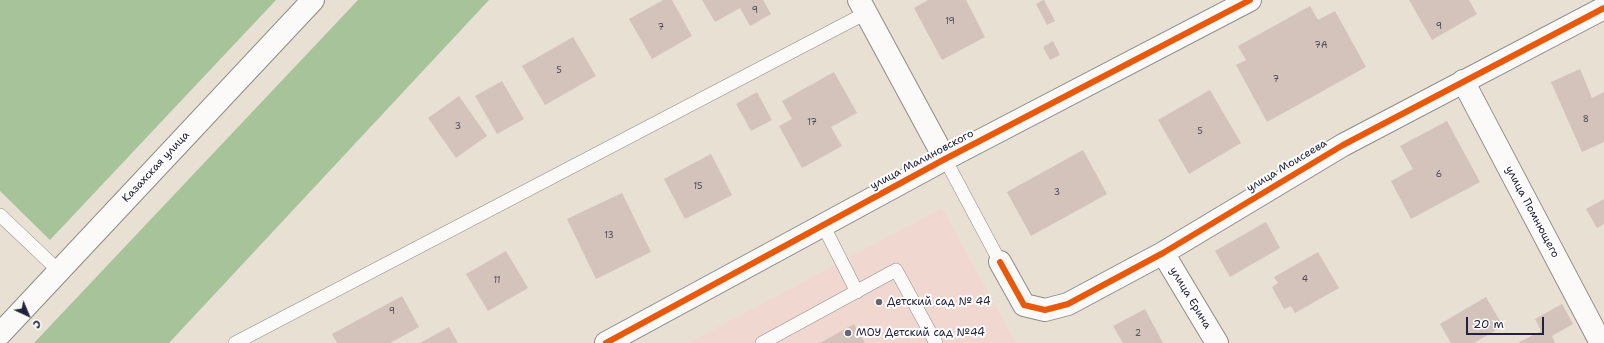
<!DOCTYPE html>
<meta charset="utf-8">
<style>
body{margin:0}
#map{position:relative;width:1604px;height:343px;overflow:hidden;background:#e8e0d2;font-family:"Shantell Sans",sans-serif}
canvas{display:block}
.north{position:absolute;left:8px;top:295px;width:40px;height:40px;-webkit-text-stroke:3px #fff;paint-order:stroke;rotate:136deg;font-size:11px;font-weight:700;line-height:16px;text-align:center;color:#22223b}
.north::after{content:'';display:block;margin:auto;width:14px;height:18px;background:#22223b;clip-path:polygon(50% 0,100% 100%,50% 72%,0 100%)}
.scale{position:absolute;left:1466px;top:317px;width:78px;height:18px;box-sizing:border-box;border:2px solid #22223b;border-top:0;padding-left:5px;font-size:12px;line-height:14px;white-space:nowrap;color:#22223b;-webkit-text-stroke:3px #fff;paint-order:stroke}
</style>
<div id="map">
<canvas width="1604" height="343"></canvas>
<div class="north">С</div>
<div class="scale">20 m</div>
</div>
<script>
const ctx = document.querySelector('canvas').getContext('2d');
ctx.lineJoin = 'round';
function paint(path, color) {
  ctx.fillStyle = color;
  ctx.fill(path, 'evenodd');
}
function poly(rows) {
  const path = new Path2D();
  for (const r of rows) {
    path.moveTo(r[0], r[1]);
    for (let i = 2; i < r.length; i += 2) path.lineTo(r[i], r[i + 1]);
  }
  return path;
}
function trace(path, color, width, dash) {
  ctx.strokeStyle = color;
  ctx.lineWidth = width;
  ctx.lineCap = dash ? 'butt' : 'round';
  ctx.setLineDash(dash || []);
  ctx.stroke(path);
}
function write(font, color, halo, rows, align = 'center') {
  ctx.font = font + ' "Shantell Sans",sans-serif';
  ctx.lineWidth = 4;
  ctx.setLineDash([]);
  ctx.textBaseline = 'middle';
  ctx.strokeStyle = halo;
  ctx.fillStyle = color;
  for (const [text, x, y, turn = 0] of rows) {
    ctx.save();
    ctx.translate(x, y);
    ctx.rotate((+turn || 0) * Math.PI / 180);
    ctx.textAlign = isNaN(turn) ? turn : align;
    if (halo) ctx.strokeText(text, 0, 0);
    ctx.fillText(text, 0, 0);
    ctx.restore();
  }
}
const built = poly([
 [942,208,1016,343,688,343]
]);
const forest = poly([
 [0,0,276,0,50,240,0,191],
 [358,0,489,0,169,343,34,343]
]);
const building = poly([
 [663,0,672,0,692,36,652,59,629,19],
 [702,0,763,0,771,14,750,26,740,8,715,22],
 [928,0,966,0,985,37,942,60,914,8],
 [1043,0,1044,0,1055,21,1047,25,1036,4],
 [1409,0,1469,0,1477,14,1432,40],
 [1310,6,1318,20,1335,11,1366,67,1267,122,1236,65,1246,60,1238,46],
 [573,37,596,76,545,105,522,66],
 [1053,41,1060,55,1050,60,1043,47],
 [1580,69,1592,98,1604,92,1604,142,1582,152,1551,82],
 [834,72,857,113,831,127,842,146,802,168,779,126,792,119,782,101],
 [502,81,524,119,497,134,475,96],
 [1210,90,1241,143,1189,174,1158,120],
 [757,92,772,120,751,131,736,104],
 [459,96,487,136,456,158,428,118],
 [1447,121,1480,182,1411,219,1391,181,1413,169,1400,146],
 [1083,150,1107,194,1031,236,1007,192],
 [711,154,732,195,685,219,664,179],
 [622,193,651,252,596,279,567,219],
 [1604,199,1604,224,1597,228,1586,209],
 [1266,222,1280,248,1230,277,1215,251],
 [506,251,528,288,488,311,466,274],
 [1318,252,1339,288,1295,313,1291,306,1284,309,1272,287,1278,283,1274,277],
 [402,296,419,327,390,343,337,343,332,334],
 [1486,297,1503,326,1474,343,1451,343,1440,324],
 [1562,304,1573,324,1552,336,1555,343,1518,343,1541,331,1535,319],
 [1145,309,1163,343,1123,343,1113,326],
 [854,324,865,343,820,343],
 [449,327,458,343,420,343]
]);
const lane = poly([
 [945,159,1000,262],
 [0,215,59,271],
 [823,225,857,292],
 [235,343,866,13],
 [762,343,896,270,936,343]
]);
const street = poly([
 [859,0,945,159],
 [1463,81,1601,343],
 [1163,253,1217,343],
 [1000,262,1024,305,1045,310,1068,304,1163,253,1343,145,1604,8],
 [606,343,945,159,1250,0]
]);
const secondary = poly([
 [0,334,313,0]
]);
const cycleway = poly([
 [1000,262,1024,305,1045,310,1068,304,1163,253,1343,145,1604,8],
 [606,343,945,159,1250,0]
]);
const markers = [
 [879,302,4,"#676470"],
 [848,333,4,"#676470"]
];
const numberNames = [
 ["9",755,11],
 ["19",950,22],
 ["9",1439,27],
 ["7",661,28],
 ["7А",1321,46],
 ["5",559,71],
 ["7",1276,80],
 ["8",1586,120],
 ["17",812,123],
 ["3",458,127],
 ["5",1200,132],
 ["6",1439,175],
 ["15",698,187],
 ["3",1057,193],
 ["13",609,236],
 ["4",1305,280],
 ["11",497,281],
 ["9",392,312],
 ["2",1138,334]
];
const streetNames = [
 ["улица Малиновского",922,160,-28],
 ["улица Моисеева",1287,166,-31],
 ["Казахская улица",156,167,-47],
 ["улица Помнющего",1532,212,62],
 ["улица Ерина",1190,298,59]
];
const poiNames = [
 ["Детский сад № 44",887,302],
 ["МОУ Детский сад №44",856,333]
];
paint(built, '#f0d7d0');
paint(forest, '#a7c39a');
paint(building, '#d3c3ba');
trace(lane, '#8e8b87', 14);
trace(street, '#8e8b87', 24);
trace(secondary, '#8e8b87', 24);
trace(lane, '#fcfaf8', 13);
trace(street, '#fcfaf8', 22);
trace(secondary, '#fcfaf8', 22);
trace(cycleway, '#e8590c', 6);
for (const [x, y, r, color] of markers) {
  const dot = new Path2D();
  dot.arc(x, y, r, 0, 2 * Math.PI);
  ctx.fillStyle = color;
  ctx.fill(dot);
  trace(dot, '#fff', 1.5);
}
write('9px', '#4e4a5b', null, numberNames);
write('11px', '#22223b', '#fff', streetNames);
write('11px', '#22223b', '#fff', poiNames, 'left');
</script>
